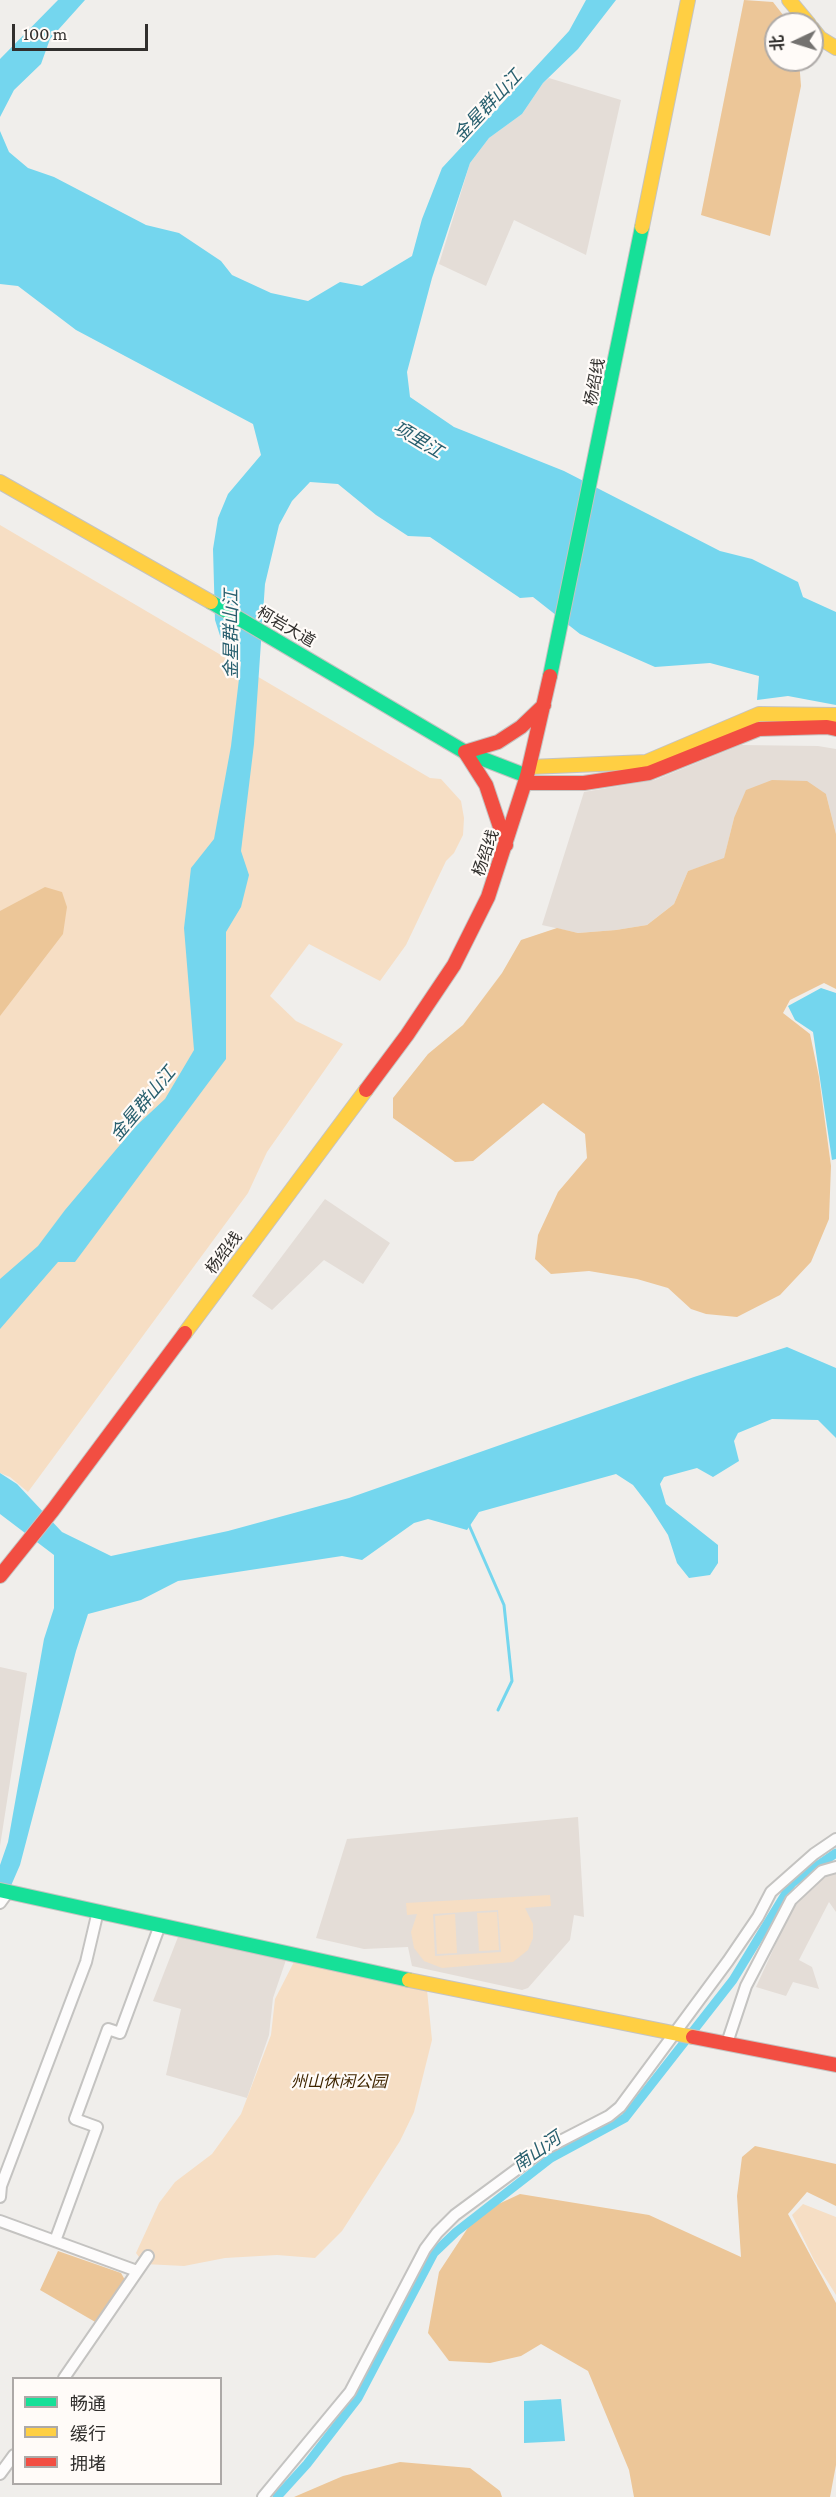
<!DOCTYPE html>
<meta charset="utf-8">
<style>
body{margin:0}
#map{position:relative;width:836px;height:2497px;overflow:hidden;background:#f0eeeb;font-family:"Crimson Pro","Noto Sans SC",serif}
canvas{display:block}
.legend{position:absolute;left:12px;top:2377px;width:210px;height:108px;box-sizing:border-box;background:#fffbf8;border:2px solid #ada9a7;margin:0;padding:8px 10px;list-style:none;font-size:18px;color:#312f2d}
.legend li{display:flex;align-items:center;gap:12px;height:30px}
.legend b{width:30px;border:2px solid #ada9a7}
.north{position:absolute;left:764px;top:12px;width:60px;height:60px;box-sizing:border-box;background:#fffbf8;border:2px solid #ada9a7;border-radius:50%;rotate:266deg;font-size:16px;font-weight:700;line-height:24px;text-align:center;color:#312f2d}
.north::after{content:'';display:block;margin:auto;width:21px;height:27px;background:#747270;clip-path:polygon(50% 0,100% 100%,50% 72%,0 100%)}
.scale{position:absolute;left:12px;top:24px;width:136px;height:27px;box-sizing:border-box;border:3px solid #312f2d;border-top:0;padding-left:8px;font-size:18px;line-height:21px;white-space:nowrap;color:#312f2d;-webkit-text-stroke:4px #fffbf8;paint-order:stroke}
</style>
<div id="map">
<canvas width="836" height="2497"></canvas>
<ul class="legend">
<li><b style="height:8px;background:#16e098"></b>畅通</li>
<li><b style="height:8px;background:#ffcf43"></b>缓行</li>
<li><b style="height:8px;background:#f24e42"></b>拥堵</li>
</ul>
<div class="north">北</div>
<div class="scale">100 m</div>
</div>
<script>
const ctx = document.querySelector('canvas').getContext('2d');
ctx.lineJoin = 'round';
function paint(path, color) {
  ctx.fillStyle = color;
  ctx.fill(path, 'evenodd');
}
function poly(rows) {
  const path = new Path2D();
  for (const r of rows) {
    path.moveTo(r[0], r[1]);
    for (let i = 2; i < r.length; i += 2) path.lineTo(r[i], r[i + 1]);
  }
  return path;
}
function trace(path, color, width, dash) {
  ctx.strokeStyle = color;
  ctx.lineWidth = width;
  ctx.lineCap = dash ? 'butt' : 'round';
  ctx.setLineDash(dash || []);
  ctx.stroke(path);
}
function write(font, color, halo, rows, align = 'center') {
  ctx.font = font + ' "Crimson Pro","Noto Sans SC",serif';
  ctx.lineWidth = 4.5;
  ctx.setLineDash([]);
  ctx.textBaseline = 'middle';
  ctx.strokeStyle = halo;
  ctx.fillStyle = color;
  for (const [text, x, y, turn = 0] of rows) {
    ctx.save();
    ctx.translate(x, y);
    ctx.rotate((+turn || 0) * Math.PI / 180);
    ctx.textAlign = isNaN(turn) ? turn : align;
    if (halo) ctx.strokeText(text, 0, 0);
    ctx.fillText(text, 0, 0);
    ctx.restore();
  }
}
const built = poly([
 [549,78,621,100,586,255,514,220,486,286,439,264,470,163,489,138,522,114,543,83],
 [741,745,818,746,836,749,836,834,826,794,734,818,724,859,688,871,674,904,647,925,616,930,578,933,542,925,584,792,655,780],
 [325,1199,390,1243,363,1284,324,1260,272,1310,252,1296],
 [0,1667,27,1673,0,1846],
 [578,1817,584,1917,574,1915,570,1940,528,1988,522,1990,412,1966,408,1947,364,1949,316,1938,347,1839],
 [836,1869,836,1912,829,1902,799,1960,812,1967,819,1989,793,1982,786,1996,756,1987,795,1902,823,1873],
 [178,1937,286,1960,273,1998,269,2035,247,2098,166,2075,181,2009,153,2001]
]);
const green = poly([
 [0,525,430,778,441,779,461,801,464,818,463,835,454,853,446,861,406,945,380,981,309,944,270,996,296,1021,343,1044,267,1152,248,1193,28,1492,10,1477,0,1473],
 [550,1895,551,1906,525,1908,533,1924,533,1938,528,1950,513,1962,442,1968,424,1961,414,1948,411,1932,417,1914,407,1915,406,1903],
 [498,1910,501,1952,435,1956,433,1914],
 [497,1912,499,1950,479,1951,477,1913],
 [455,1914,457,1953,437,1954,435,1916],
 [295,1960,427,1990,432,2040,414,2112,400,2141,342,2231,315,2258,277,2255,225,2258,184,2266,144,2264,136,2253,159,2203,175,2182,212,2154,241,2114,271,2035,275,1999],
 [803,2204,836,2217,836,2295,814,2260,792,2215]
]);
const forest = poly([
 [744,0,773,2,790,24,776,24,776,60,799,60,801,86,770,236,701,215],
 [772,780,807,781,826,794,836,834,836,989,824,983,790,1000,783,1013,810,1034,819,1077,831,1166,829,1219,811,1262,780,1295,737,1317,706,1314,691,1309,668,1288,637,1279,589,1271,551,1274,535,1259,538,1235,558,1192,587,1158,585,1134,543,1103,473,1161,455,1162,393,1118,393,1098,428,1054,463,1025,502,973,521,940,557,928,578,933,616,930,647,925,674,904,688,871,724,858,734,818,746,790],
 [45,887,62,892,67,907,63,934,0,1016,0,911],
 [755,2146,836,2164,836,2206,807,2192,788,2214,836,2303,836,2465,830,2497,634,2497,629,2470,588,2371,541,2344,521,2356,490,2363,449,2361,428,2333,439,2272,477,2214,520,2194,649,2215,741,2257,737,2196,742,2157],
 [58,2251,121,2273,125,2280,97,2323,40,2290],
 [400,2462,470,2468,500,2491,502,2497,294,2497,343,2476]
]);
const water = poly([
 [58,0,85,0,50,39,41,64,14,90,0,117,0,59],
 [586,0,616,0,578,49,543,83,522,114,489,138,470,163,432,278,407,372,410,397,454,427,564,471,720,551,752,559,798,582,803,597,836,612,836,705,788,696,757,700,759,676,710,663,655,667,580,634,533,597,520,598,430,537,408,536,376,515,338,484,310,482,292,501,279,525,265,584,254,744,241,851,249,875,241,907,226,932,226,1059,75,1262,58,1262,0,1329,0,1279,38,1246,65,1210,136,1126,165,1099,194,1050,184,928,191,868,214,839,231,746,241,662,223,645,215,620,213,549,218,518,228,494,261,455,253,424,76,330,18,286,0,284,0,131,9,152,28,168,54,177,146,225,179,233,221,261,232,275,271,293,308,301,340,282,362,286,412,256,422,219,442,168,569,31],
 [821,988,836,993,836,1159,832,1160,813,1032,795,1020,788,1006],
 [787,1347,836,1368,836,1438,818,1420,772,1419,738,1433,734,1441,739,1461,713,1477,697,1468,664,1477,660,1484,666,1504,718,1545,718,1563,710,1575,689,1578,677,1563,668,1535,650,1507,633,1485,616,1474,479,1512,467,1530,428,1519,414,1523,362,1560,342,1556,178,1581,141,1600,88,1614,76,1651,20,1865,10,1888,0,1884,0,1865,8,1842,44,1639,54,1608,54,1555,0,1514,0,1473,17,1484,62,1532,111,1556,228,1531,349,1498,694,1377],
 [561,2399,565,2441,524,2443,524,2401]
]);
const stream = poly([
 [469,1525,504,1605,512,1681,498,1710]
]);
const canal = poly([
 [277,2497,307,2464,358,2398,434,2253,456,2232,551,2158,625,2118,733,1980,792,1883,836,1853]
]);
const street = poly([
 [0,1903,8,1892],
 [727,2043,746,1986,791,1900,822,1871,836,1867],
 [0,2197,1,2186,86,1962,98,1911],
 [0,2221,137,2271],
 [55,2241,97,2127,75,2119,108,2029,120,2033,160,1925],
 [64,2378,148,2256],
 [0,2474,14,2455],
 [263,2497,350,2392,425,2249,437,2233,455,2215,543,2150,609,2116,620,2107,728,1961,758,1917,771,1892,814,1854,836,1839]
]);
const fast = poly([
 [211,602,465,752,527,776],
 [550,676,642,227],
 [0,1890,409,1980]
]);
const slow = poly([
 [789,0,809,24],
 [812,28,820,38,836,48],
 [642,227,688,0],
 [0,482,211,602],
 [530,767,646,762,759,714,836,715],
 [185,1333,366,1090],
 [409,1980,693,2037]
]);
const jam = poly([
 [465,752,486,785,506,845],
 [465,752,498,742,521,727,544,705],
 [525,783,584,783,649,773,759,729,827,727,836,729],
 [366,1090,407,1035,454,965,488,897,527,776,550,676],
 [0,1576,53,1510,185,1333],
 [693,2037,836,2065]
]);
const streetNames = [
 ["杨绍线",595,382,-79],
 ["柯岩大道",286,627,30],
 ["杨绍线",486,853,-71],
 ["杨绍线",224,1253,-53]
];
const parkNames = [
 ["州山休闲公园",339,2082]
];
const waterNames = [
 ["金星群山江",488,106,-47],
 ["项里江",418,440,31],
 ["金星群山江",231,634,-90],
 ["金星群山江",143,1104,-50],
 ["南山河",537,2152,-35]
];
paint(built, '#e4ddd7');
paint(green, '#f6dec4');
paint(forest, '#ecc698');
paint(water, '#74d6ee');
trace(stream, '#74d6ee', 3);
trace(canal, '#74d6ee', 9);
trace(street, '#c4c3c1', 14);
trace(fast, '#c4c3c1', 16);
trace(slow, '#c4c3c1', 16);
trace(jam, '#c4c3c1', 16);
trace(street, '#fdfcfc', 10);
trace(fast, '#16e098', 14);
trace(slow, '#ffcf43', 14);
trace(jam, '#f24e42', 14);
write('16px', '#312f2d', '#fffbf8', streetNames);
write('italic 16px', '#402601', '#fffbf8', parkNames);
write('italic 18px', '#285f6e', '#fffbf8', waterNames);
</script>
